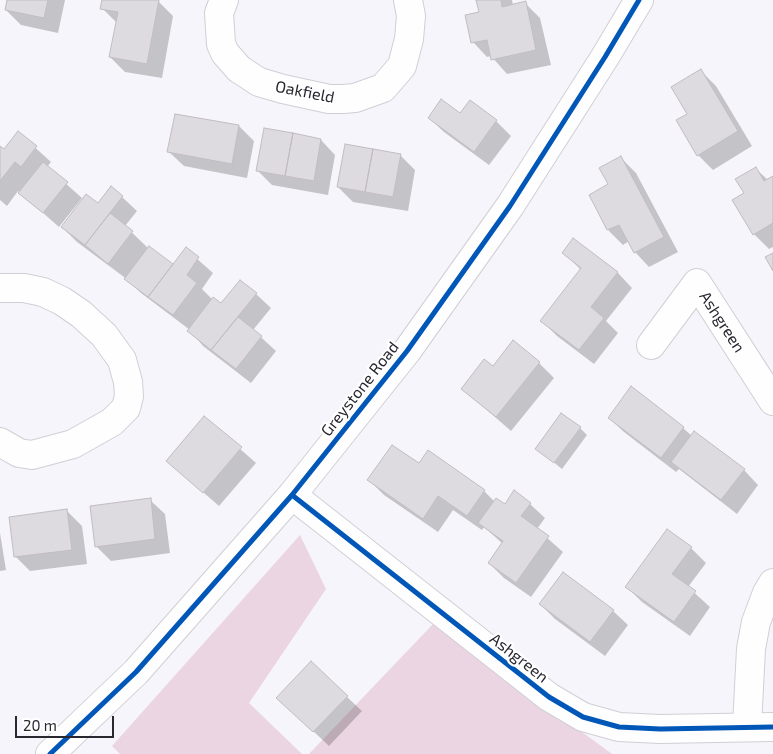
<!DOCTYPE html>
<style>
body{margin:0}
#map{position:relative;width:773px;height:754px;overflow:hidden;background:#f6f5fb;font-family:"Exo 2",sans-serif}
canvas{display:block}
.scale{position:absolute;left:15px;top:716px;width:99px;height:22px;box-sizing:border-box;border:2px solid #292830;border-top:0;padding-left:6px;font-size:15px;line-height:18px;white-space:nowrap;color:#292830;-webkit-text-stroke:4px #fff;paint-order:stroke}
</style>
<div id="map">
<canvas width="773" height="754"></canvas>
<div class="scale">20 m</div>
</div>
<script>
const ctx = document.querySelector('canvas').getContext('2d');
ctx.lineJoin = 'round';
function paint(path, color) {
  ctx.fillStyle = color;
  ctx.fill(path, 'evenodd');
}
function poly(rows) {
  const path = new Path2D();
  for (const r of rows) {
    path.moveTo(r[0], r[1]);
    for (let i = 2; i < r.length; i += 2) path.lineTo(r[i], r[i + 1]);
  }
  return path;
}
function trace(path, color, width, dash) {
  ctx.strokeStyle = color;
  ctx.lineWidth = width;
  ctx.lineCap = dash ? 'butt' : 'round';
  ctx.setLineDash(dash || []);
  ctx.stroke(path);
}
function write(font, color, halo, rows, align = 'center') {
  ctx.font = font + ' "Exo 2",sans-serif';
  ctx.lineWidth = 4.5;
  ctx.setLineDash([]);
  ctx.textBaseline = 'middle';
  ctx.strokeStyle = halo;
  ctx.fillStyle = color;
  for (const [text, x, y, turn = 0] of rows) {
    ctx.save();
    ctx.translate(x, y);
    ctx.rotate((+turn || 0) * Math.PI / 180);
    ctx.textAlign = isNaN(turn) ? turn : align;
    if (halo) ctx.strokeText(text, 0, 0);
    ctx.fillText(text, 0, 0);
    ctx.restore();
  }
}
const green = poly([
 [300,535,326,589,249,703,302,754,120,754,112,746],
 [434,623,612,754,309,754]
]);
const shadow = poly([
 [8,0,65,0,58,33,21,25,6,10],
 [103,0,158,1,173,16,162,78,125,72,110,57,117,23,102,8],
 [477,0,512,0,513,5,525,3,540,18,551,65,507,74,491,56,487,57,473,42,480,13],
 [701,71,716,86,752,146,713,170,698,155,689,114],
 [461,115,496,121,511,136,489,165,444,132,429,118],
 [239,126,254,141,247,178,184,166,169,152],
 [18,132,51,162,47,167,82,198,59,227,18,191,7,206,0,200,0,148,4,151],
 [321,140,335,155,328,195,272,185,257,170],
 [400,155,415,170,408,211,353,202,338,187],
 [621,158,636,173,678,252,649,267,635,252,629,241,623,245,608,230,590,196,610,185],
 [755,168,768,180,773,177,773,247,769,249,754,234,734,201,746,194],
 [122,197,137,211,125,226,147,247,173,266,186,249,213,273,202,289,213,300,221,305,256,294,271,308,253,330,276,351,251,383,203,346,190,330,141,293,124,277,77,242,62,227,98,205],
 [574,240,618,273,632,288,606,321,618,333,594,364,557,336,542,321,581,270,564,253],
 [539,363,554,378,511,431,463,389,493,368],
 [204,417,256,463,219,506,167,461],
 [609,418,683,428,692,436,744,470,758,485,737,514,679,469,676,472,624,432],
 [580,428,587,435,562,469,537,449],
 [419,465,484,491,495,502,505,506,530,504,545,518,537,529,563,552,531,597,504,578,489,563,503,544,484,527,482,530,453,510,438,532,384,495,369,480],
 [150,500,165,514,170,553,111,561,96,546],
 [67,511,82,526,87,564,30,571,15,556],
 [0,533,6,570,0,571],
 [691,548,706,563,688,587,710,607,690,636,642,602,627,587],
 [540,604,613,611,628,625,605,656,555,619],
 [347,697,362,711,329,746,293,712]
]);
const building = poly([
 [7,0,48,0,44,18,5,10,7,0],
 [102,0,159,0,147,64,109,57,118,12,100,9,102,0],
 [476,0,501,0,502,7,526,1,536,50,491,60,487,40,471,43,465,15,479,12,476,0],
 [701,69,738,131,697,156,676,120,687,114,671,87,701,69],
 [441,99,460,113,470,100,497,120,474,152,428,118,441,99],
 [175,114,239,125,232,164,167,152,175,114],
 [264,128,293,133,285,176,256,171,264,128],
 [18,131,37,146,21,167,15,162,0,181,0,146,4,149,18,131],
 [293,133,321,139,314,181,285,176,293,133],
 [345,144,373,149,365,192,337,187,345,144],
 [373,149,401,154,393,197,365,192,373,149],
 [621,156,664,237,634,253,619,225,607,230,589,195,608,184,599,168,621,156],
 [43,162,68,182,43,213,18,193,43,162],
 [756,167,764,181,773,176,773,223,753,235,732,200,744,193,735,179,756,167],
 [111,186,123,196,85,245,61,227,86,194,98,203,111,186],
 [110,213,133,231,108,264,85,245,110,213],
 [573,238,618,272,591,307,604,318,579,350,540,321,581,268,562,253,573,238],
 [149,246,173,264,148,297,124,279,149,246],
 [186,247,199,257,187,275,197,283,173,315,148,297,186,247],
 [773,253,773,271,765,257,773,253],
 [240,280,257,293,211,350,187,331,213,297,221,303,240,280],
 [238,317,262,336,236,369,211,350,238,317],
 [513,340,540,362,496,417,461,389,484,359,493,366,513,340],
 [631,386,684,427,661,458,608,418,631,386],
 [561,413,581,427,554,463,535,449,561,413],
 [204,416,242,447,203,493,166,461,204,416],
 [694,431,745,469,721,500,671,462,694,431],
 [392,445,419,463,428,450,485,490,467,516,438,496,423,519,367,480,392,445],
 [514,490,531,503,521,516,549,536,516,583,488,563,503,541,478,523,496,498,505,504,514,490],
 [151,498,155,539,95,547,90,506,151,498],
 [67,509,72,550,14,557,9,517,67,509],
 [667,529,692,547,672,574,696,591,674,622,625,587,667,529],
 [563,572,614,610,590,642,539,604,563,572],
 [311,661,348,696,313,732,276,698,311,661]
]);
const minor = poly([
 [224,0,219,13,221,44,225,53,239,69,259,82,283,89,329,99,343,99,355,98,383,88,402,66,409,39,411,16,408,0],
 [0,288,24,288,43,292,62,301,81,314,104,335,122,360,128,382,129,396,126,408,112,422,73,444,32,455,19,453,0,442],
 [651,345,697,283,773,401],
 [292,495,549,697,583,717,619,727,660,729,773,727],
 [747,726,751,649,756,622,767,593,773,583]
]);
const major = poly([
 [50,754,136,672,292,495,407,351,510,206,605,57,639,0]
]);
const cycleway = poly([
 [292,495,549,697,583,717,619,727,660,729,773,727],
 [50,754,136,672,292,495,407,351,510,206,605,57,639,0]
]);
const streetNames = [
 ["Oakfield",305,92,11],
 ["Ashgreen",722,322,57],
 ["Greystone Road",360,389,-52],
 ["Ashgreen",519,658,38]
];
paint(green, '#ebd5e2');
paint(shadow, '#0003');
paint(building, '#dddae0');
trace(building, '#c0bcc2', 1);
trace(minor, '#d0cfd5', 30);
trace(major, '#d0cfd5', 30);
trace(minor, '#fefefe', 28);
trace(major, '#fefefe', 28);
trace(cycleway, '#0057b8', 5);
write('16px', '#292830', '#fff', streetNames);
</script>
